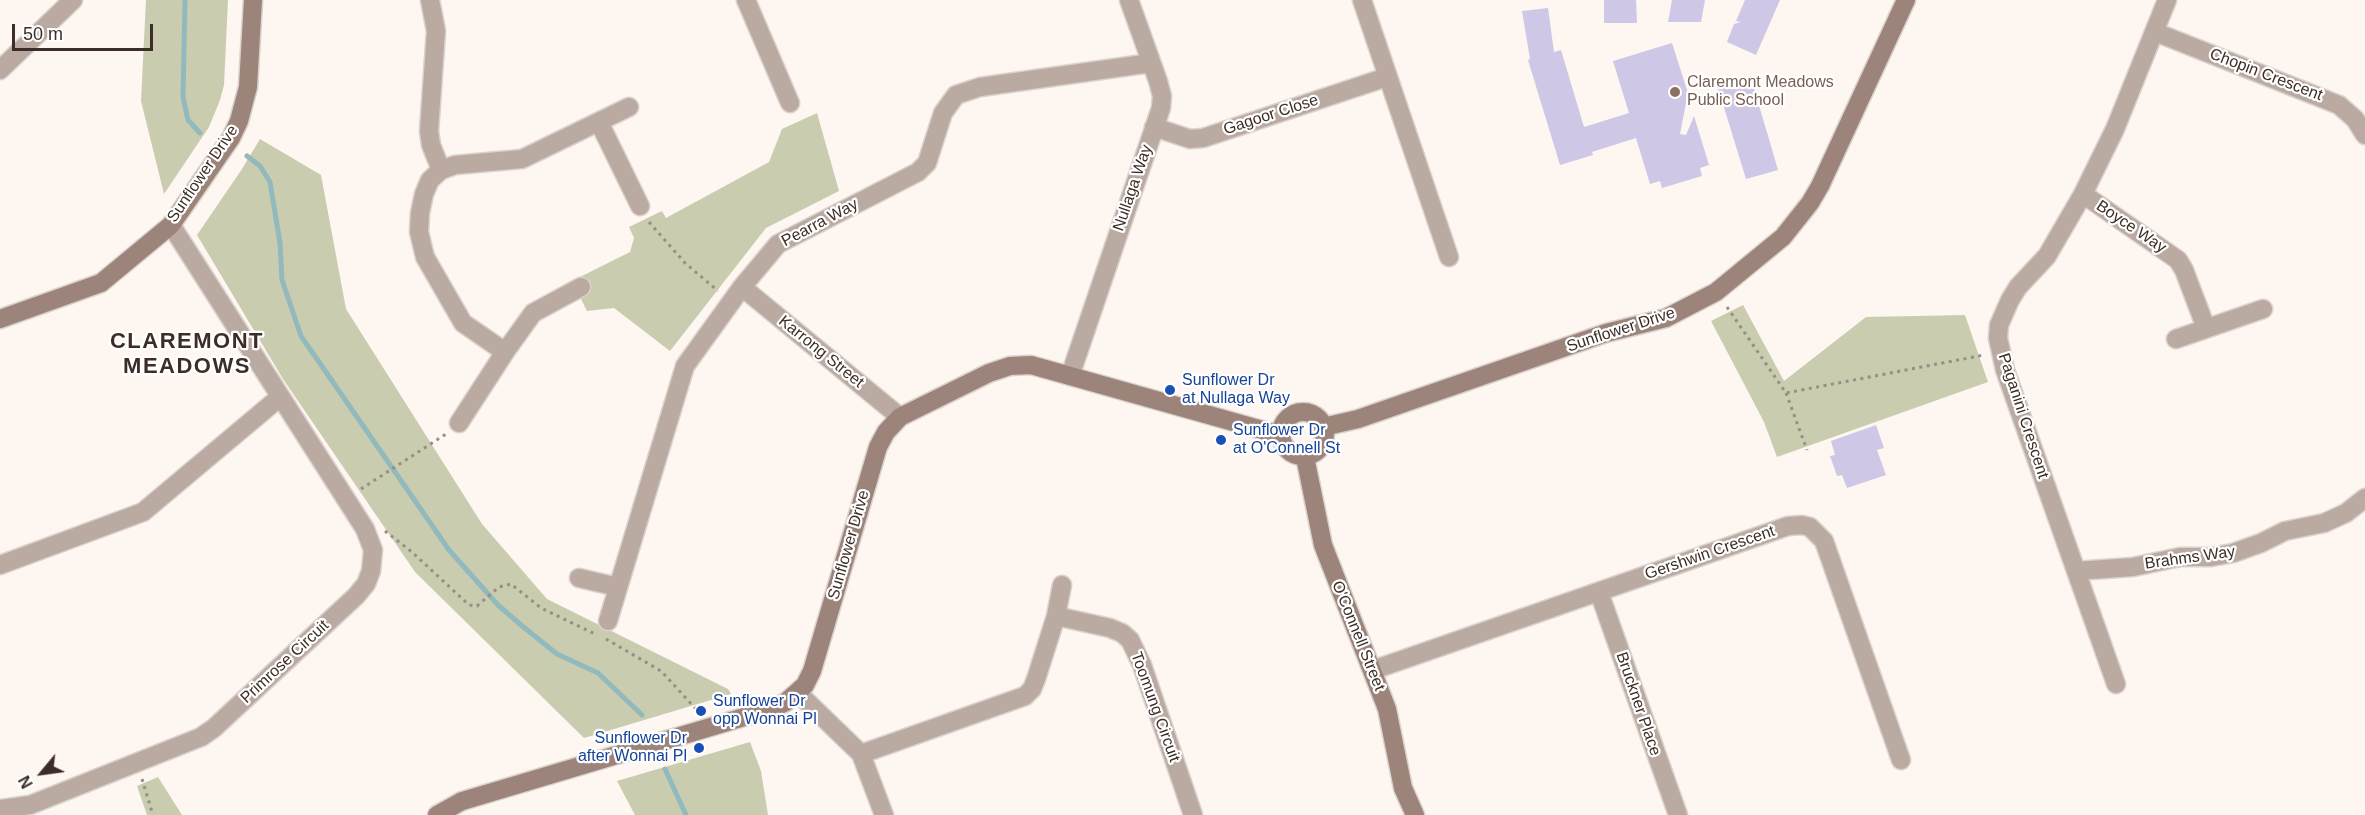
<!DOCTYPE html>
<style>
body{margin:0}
#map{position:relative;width:2365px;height:815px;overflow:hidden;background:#fdf6f1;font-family:Arial,sans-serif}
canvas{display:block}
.north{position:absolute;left:12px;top:743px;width:60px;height:60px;-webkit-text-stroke:4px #fff;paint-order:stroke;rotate:241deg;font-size:16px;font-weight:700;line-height:24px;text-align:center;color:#3c2e26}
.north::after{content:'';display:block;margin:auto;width:21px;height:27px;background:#3c2e26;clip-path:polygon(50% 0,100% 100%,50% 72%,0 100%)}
.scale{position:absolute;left:12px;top:24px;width:141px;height:27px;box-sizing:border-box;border:3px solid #3c2e26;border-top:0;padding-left:8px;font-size:18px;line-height:21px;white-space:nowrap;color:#3c2e26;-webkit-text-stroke:4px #fff;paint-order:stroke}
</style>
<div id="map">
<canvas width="2365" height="815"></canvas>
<div class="north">N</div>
<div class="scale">50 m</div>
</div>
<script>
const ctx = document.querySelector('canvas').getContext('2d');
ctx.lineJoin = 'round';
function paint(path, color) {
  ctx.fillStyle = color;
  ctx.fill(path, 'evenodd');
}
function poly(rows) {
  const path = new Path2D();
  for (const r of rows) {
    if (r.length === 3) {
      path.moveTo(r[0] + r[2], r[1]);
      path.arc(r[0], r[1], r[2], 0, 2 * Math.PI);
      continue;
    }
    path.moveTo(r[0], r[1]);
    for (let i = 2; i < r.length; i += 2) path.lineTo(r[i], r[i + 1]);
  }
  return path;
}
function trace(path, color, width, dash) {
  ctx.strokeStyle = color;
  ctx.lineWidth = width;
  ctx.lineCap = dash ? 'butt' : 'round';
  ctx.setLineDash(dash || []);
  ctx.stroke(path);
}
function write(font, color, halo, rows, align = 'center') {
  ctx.font = font + ' Arial,sans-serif';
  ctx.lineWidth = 4.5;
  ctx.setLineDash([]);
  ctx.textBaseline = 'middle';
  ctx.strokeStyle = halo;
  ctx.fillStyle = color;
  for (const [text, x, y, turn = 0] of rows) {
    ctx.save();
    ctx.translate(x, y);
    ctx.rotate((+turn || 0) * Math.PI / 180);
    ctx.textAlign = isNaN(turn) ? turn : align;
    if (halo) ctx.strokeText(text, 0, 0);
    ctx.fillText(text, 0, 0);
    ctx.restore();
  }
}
const green = poly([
 [146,0,228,0,224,85,220,100,209,127,164,194,141,101],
 [817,113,839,191,766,228,670,351,614,308,587,311,572,281,630,252,634,238,629,227,662,211,666,218,769,162,782,129],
 [260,139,321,175,346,309,482,524,547,599,728,689,731,694,584,738,415,572,283,379,197,235,242,169],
 [1743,305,1784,381,1866,317,1965,315,1988,382,1777,457,1764,422,1711,321],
 [750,742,761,771,768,815,635,815,617,781],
 [158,777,182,815,147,815,137,786]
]);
const stream = poly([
 [185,0,183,97,188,120,200,133],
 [247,156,260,166,270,182,280,243,282,280,301,336,449,550,498,605,521,625,557,654,598,673,642,715],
 [665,769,686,815]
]);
const building = poly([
 [1604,0,1636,0,1637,23,1604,23],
 [1672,0,1705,0,1701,22,1668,22],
 [1745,0,1780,0,1756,55,1727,42,1734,24,1741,22,1736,21],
 [1548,8,1554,52,1561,50,1584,127,1629,113,1613,61,1672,43,1688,93,1680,134,1686,135,1694,116,1709,165,1700,168,1702,176,1662,188,1660,181,1650,184,1636,138,1592,152,1593,155,1560,165,1528,60,1530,59,1522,11],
 [1751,78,1778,170,1746,179,1718,88],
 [1876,425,1884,448,1877,450,1886,475,1847,488,1842,475,1837,476,1830,456,1835,455,1831,441]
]);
const path = poly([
 [649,222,685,263,718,291],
 [1727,307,1786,393,1984,355],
 [1786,393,1807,450],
 [361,489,446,434],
 [385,531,412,552,469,605,477,606,499,587,511,584,541,608,595,634],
 [606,639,661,671,696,709],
 [142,779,153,815]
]);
const street = poly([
 [430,0,436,31,429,131,431,145,441,170],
 [746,0,790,103],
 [1362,0,1449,257],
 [2155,32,2339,105,2355,119,2365,135],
 [0,70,73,0],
 [599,122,640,206],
 [1154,127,1190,139,1203,138,1387,77],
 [2083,194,2178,260,2184,270,2206,328],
 [742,287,900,417],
 [2176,339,2263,309],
 [505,352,463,323,425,257,419,232,420,213,424,194,430,180,441,170,455,165,522,159,629,107],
 [1070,376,1161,108,1162,96,1158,81,1129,0],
 [459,423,505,352,533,313,581,287],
 [0,565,143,512,280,397],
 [2076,571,2133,567,2180,557,2211,557,2233,553,2261,543,2285,531,2324,523,2346,513,2365,498],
 [579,578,618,587],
 [1599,592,1678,815],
 [1056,616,1110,628,1122,633,1130,640,1142,665,1193,815],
 [608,621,685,366,742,287,778,244,918,172,927,163,943,113,956,95,980,87,1151,63],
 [1373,670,1788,526,1802,525,1810,527,1824,541,1901,760],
 [2116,684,2005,370,1998,338,1999,325,2010,300,2018,287,2047,256,2083,194,2115,129,2167,0],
 [798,693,861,754,884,815],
 [861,754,1025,696,1032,689,1036,679,1056,616,1062,585],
 [0,809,30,805,201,737,214,728,356,596,366,584,371,571,373,550,365,529,171,225]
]);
const secondary = poly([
 [0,319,101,283,171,225,231,138,239,121,248,87,253,0],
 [1303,434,22],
 [1323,427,1358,419,1606,333,1666,318,1716,292,1783,237,1810,203,1820,186,1906,0],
 [1305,457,1323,545,1387,709,1403,788,1415,815],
 [437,815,462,801,774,708,786,702,805,685,812,671,878,447,886,432,900,417,989,373,1010,366,1031,365,1280,435]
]);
const markers = [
 [1675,92,6,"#8d6e63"],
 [1170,390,6,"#1a4fb4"],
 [1221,440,6,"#1a4fb4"],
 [701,711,6,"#1a4fb4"],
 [699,748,6,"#1a4fb4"]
];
const streetNames = [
 ["Chopin Crescent",2266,75,21],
 ["Gagoor Close",1271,115,-18],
 ["Sunflower Drive",203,174,-56],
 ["Nullaga Way",1133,188,-71],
 ["Pearra Way",820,223,-28],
 ["Boyce Way",2131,227,34],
 ["Sunflower Drive",1621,330,-18],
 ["Karrong Street",821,352,39],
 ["Paganini Crescent",2023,416,72],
 ["Sunflower Drive",849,545,-74],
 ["Gershwin Crescent",1710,553,-19],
 ["Brahms Way",2190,558,-8],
 ["O'Connell Street",1358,636,68],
 ["Primrose Circuit",285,662,-43],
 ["Bruckner Place",1638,704,71],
 ["Toomung Circuit",1155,707,70]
];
const educationNames = [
 ["Claremont Meadows",1687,83],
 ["Public School",1687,101]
];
const transitNames = [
 ["Sunflower Dr",1182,381],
 ["at Nullaga Way",1182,399],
 ["Sunflower Dr",1233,431],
 ["at O'Connell St",1233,449],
 ["Sunflower Dr",713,702],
 ["opp Wonnai Pl",713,720],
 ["Sunflower Dr",687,739,"right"],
 ["after Wonnai Pl",687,757,"right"]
];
const districtNames = [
 ["CLAREMONT",187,342],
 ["MEADOWS",187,367]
];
paint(green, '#caccaf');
trace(stream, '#92babd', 5);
paint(building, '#cfc7e6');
trace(street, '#dad2cc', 21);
trace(secondary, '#dad2cc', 21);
trace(path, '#988d87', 3, [3, 4.5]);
trace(street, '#baaaa2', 18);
trace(secondary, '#9c847a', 18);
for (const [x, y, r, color] of markers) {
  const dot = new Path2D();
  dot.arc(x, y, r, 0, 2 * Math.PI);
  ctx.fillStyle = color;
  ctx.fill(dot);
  trace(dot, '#fff', 2);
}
write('16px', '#3c2e26', '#fff', streetNames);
write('16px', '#785e54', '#fff', educationNames, 'left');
write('16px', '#164399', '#fff', transitNames, 'left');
ctx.letterSpacing = '1.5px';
write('bold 22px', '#3c2e26', '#fff', districtNames);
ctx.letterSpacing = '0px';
</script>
